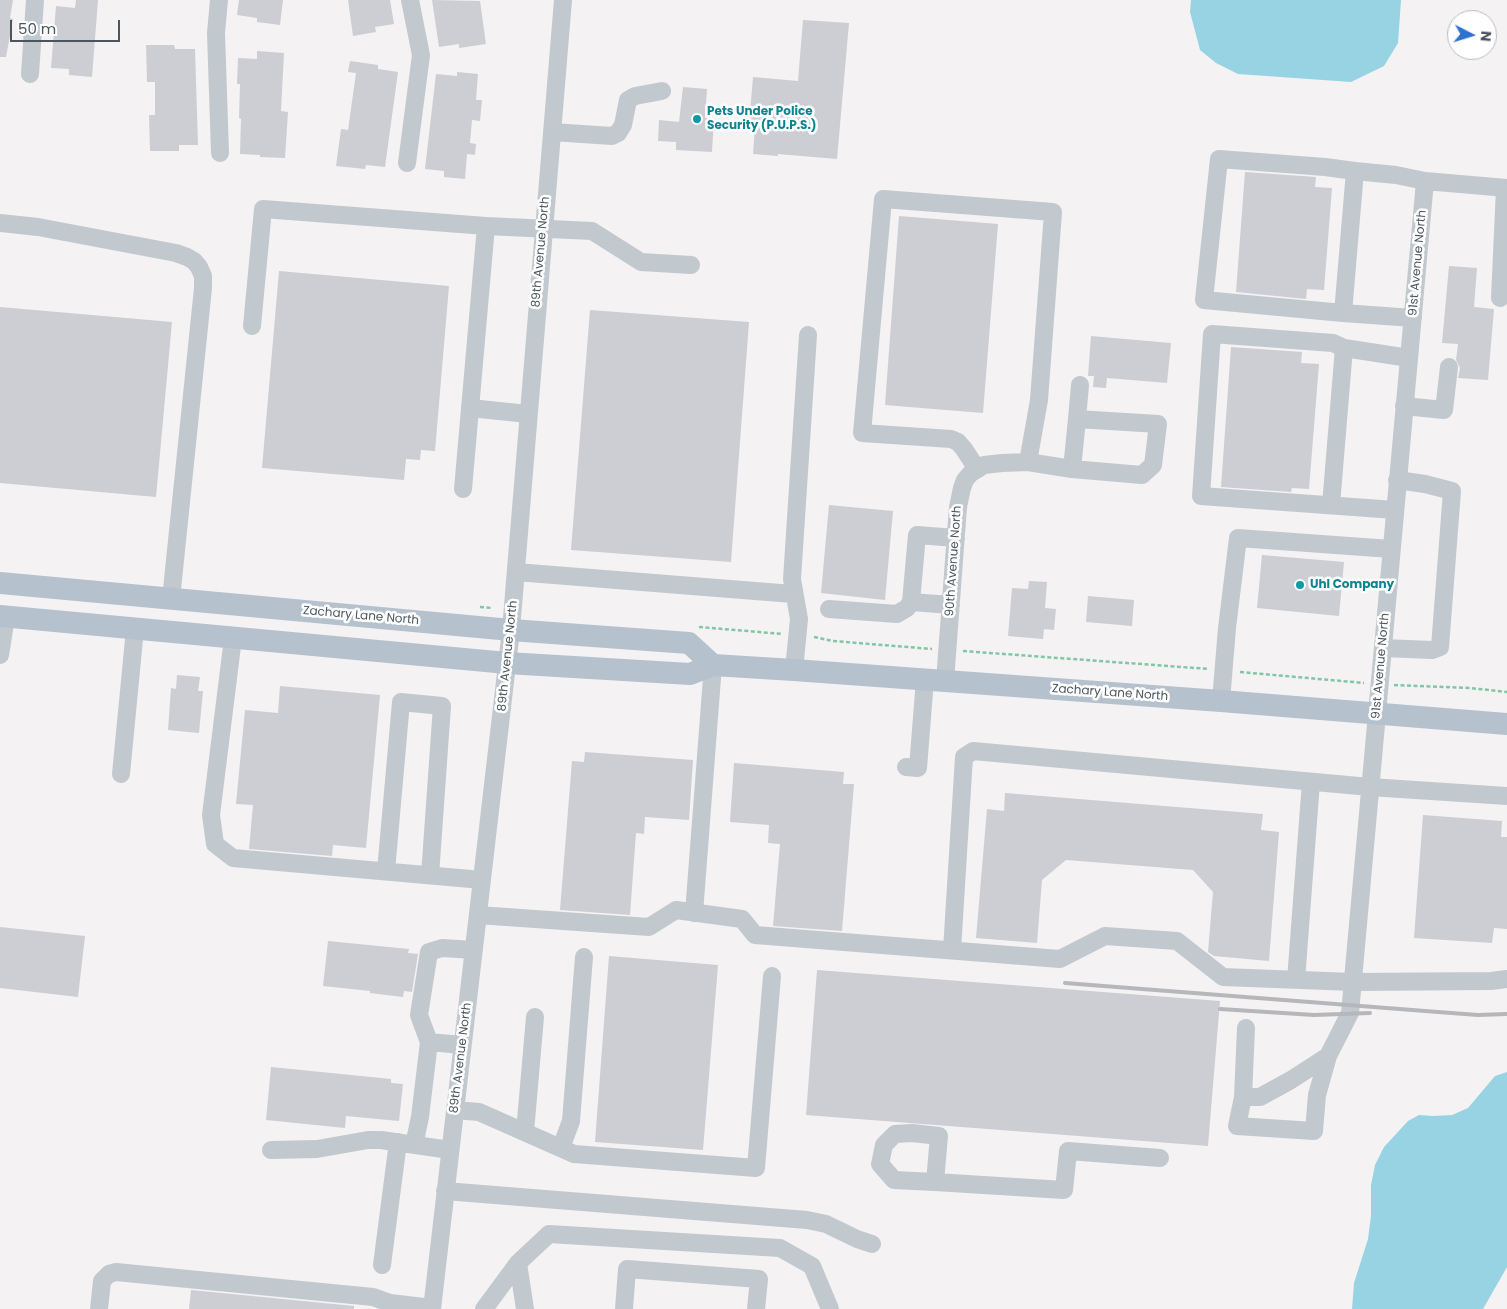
<!DOCTYPE html>
<style>
body{margin:0}
#map{position:relative;width:1507px;height:1309px;overflow:hidden;background:#f4f2f2;font-family:Poppins,sans-serif}
canvas{display:block}
.north{position:absolute;left:1447px;top:10px;width:50px;height:50px;box-sizing:border-box;background:#fff;border:1px solid #b7bbbf;border-radius:50%;rotate:95deg;font-size:14px;font-weight:700;line-height:20px;text-align:center;color:#4b555e}
.north::after{content:'';display:block;margin:auto;width:18px;height:22px;background:#2d72d3;clip-path:polygon(50% 0,100% 100%,50% 72%,0 100%)}
.scale{position:absolute;left:10px;top:20px;width:110px;height:22px;box-sizing:border-box;border:2px solid #4b555e;border-top:0;padding-left:6px;font-size:15px;line-height:18px;white-space:nowrap;color:#4b555e;-webkit-text-stroke:4px #fff;paint-order:stroke}
</style>
<div id="map">
<canvas width="1507" height="1309"></canvas>
<div class="north">N</div>
<div class="scale">50 m</div>
</div>
<script>
const ctx = document.querySelector('canvas').getContext('2d');
ctx.lineJoin = 'round';
function paint(path, color) {
  ctx.fillStyle = color;
  ctx.fill(path, 'evenodd');
}
function poly(rows) {
  const path = new Path2D();
  for (const r of rows) {
    path.moveTo(r[0], r[1]);
    for (let i = 2; i < r.length; i += 2) path.lineTo(r[i], r[i + 1]);
  }
  return path;
}
function trace(path, color, width, dash) {
  ctx.strokeStyle = color;
  ctx.lineWidth = width;
  ctx.lineCap = dash ? 'butt' : 'round';
  ctx.setLineDash(dash || []);
  ctx.stroke(path);
}
function write(font, color, halo, rows, align = 'center') {
  ctx.font = font + ' Poppins,sans-serif';
  ctx.lineWidth = 5;
  ctx.setLineDash([]);
  ctx.textBaseline = 'middle';
  ctx.strokeStyle = halo;
  ctx.fillStyle = color;
  for (const [text, x, y, turn = 0] of rows) {
    ctx.save();
    ctx.translate(x, y);
    ctx.rotate((+turn || 0) * Math.PI / 180);
    ctx.textAlign = isNaN(turn) ? turn : align;
    if (halo) ctx.strokeText(text, 0, 0);
    ctx.fillText(text, 0, 0);
    ctx.restore();
  }
}
const water = poly([
 [1191,0,1401,0,1398,43,1384,66,1351,82,1238,74,1216,63,1200,50,1190,12],
 [1507,1072,1507,1267,1483,1309,1352,1309,1354,1283,1368,1239,1371,1216,1371,1185,1375,1165,1384,1147,1408,1121,1419,1115,1433,1116,1452,1115,1468,1108,1495,1076]
]);
const building = poly([
 [0,0,13,0,10,18,13,19,6,57,0,57],
 [76,0,98,0,92,77,69,75,69,69,51,68,56,6,75,8],
 [239,0,283,0,280,25,257,22,257,18,237,15],
 [348,0,390,0,394,24,375,27,376,32,353,36],
 [432,0,480,1,486,44,459,48,459,44,439,47],
 [803,20,849,23,837,159,778,154,778,156,753,154,755,126,749,125,753,77,798,81],
 [146,45,174,45,175,49,195,49,198,145,179,145,179,151,150,151,149,115,155,115,155,82,147,82],
 [257,51,284,53,281,111,288,112,285,158,260,157,260,155,240,154,241,119,239,118,240,84,237,84,238,58,257,59],
 [350,61,378,65,378,69,398,72,385,167,366,165,365,169,336,166,341,129,348,130,356,73,348,72],
 [457,72,478,74,476,100,482,100,480,121,472,120,470,143,476,144,475,155,467,154,465,179,444,177,444,171,425,169,436,74,457,76],
 [683,87,707,89,705,118,714,118,712,152,676,150,676,142,658,141,659,120,679,122],
 [1245,172,1316,177,1315,187,1332,188,1324,290,1307,289,1306,299,1236,292],
 [899,216,998,224,983,413,885,405],
 [1449,266,1477,268,1474,307,1494,309,1488,380,1458,378,1460,368,1456,360,1458,344,1442,343],
 [279,271,449,286,435,451,421,450,420,460,406,459,404,480,262,468],
 [0,307,172,322,156,497,0,483],
 [590,310,749,322,731,562,571,550],
 [1091,336,1171,343,1167,383,1107,378,1106,388,1093,387,1094,376,1088,376],
 [1231,347,1302,352,1301,363,1319,364,1309,489,1292,488,1291,492,1221,487],
 [829,505,893,511,885,600,821,593],
 [1262,555,1344,562,1339,616,1257,608],
 [1029,581,1047,582,1045,608,1056,609,1054,630,1044,629,1043,639,1008,636,1012,588,1028,589],
 [1088,596,1134,600,1132,626,1086,622],
 [177,675,200,677,198,691,203,691,199,733,168,730,171,688,176,689],
 [280,686,380,695,366,848,333,845,332,856,249,849,253,805,236,804,245,710,278,713],
 [585,752,693,760,689,820,645,817,644,834,636,833,630,915,560,910,572,761,584,762],
 [734,763,844,772,843,784,854,784,842,931,773,926,780,844,768,843,769,825,730,822],
 [1005,793,1263,814,1261,830,1279,832,1269,961,1214,956,1208,952,1213,892,1193,870,1066,860,1042,880,1037,943,976,938,987,809,1004,811],
 [1423,815,1502,821,1501,837,1507,837,1507,929,1494,928,1492,943,1414,938],
 [0,927,85,936,78,997,0,988],
 [328,941,409,949,408,953,418,954,412,992,404,991,403,997,370,993,370,991,323,986],
 [609,956,718,965,703,1150,595,1142],
 [817,970,1220,1001,1208,1146,806,1115],
 [271,1067,391,1079,391,1083,403,1084,399,1121,346,1116,345,1128,266,1120],
 [191,1290,354,1306,354,1309,189,1309]
]);
const path = poly([
 [480,607,492,608],
 [699,627,783,634],
 [814,637,833,641,932,649],
 [963,651,1209,669],
 [1240,672,1364,683],
 [1394,685,1470,688,1507,692]
]);
const minor = poly([
 [219,0,216,33,220,153],
 [30,74,35,0],
 [552,132,612,136,618,133,623,125,628,100,635,96,662,91],
 [407,163,421,55,410,0],
 [0,223,38,227,176,253,187,257,194,261,199,267,203,276,203,288,171,599],
 [1500,298,1505,188],
 [1343,313,1204,300,1219,159,1325,167,1355,171],
 [1413,318,1343,313,1355,171,1396,175,1425,181,1507,188],
 [252,326,263,209,486,226],
 [1404,406,1444,410,1449,367],
 [470,408,528,414],
 [977,469,964,449,958,442,951,439,862,433,883,199,1053,212,1039,400,1028,462],
 [1072,469,1077,419],
 [463,489,486,226,592,231,641,262,691,265],
 [1331,505,1344,348],
 [1395,510,1201,496,1212,334,1333,343,1344,348,1409,358],
 [516,572,793,594],
 [951,605,911,602,917,535,956,538],
 [829,609,897,614,907,608,911,602],
 [233,638,211,815,215,844,233,858,482,880],
 [1383,648,1432,650,1440,647,1452,491,1425,484,1397,480],
 [0,655,6,617],
 [794,670,799,619,792,579,808,335],
 [945,681,958,507,962,488,965,480,971,473,984,465,1002,463,1028,462,1072,469,1142,475,1153,465,1158,424,1077,419,1080,385],
 [1221,701,1227,628,1238,538,1391,549],
 [906,767,918,768,925,679],
 [121,774,135,629],
 [386,871,401,702,442,706,430,875],
 [694,913,713,665],
 [478,915,649,927,676,910,742,919,755,935,1060,959,1105,936,1177,941,1223,977,1353,982,1491,981,1507,979],
 [952,950,964,757,973,751,1370,787,1507,796],
 [1296,980,1311,782],
 [1246,1028,1243,1097,1260,1097,1291,1080,1328,1056],
 [429,1042,419,1015,429,952,442,948,474,950],
 [1243,1097,1237,1126,1314,1131,1317,1095,1328,1056,1350,1013,1425,181],
 [455,1110,479,1112,574,1154,756,1168,772,976],
 [525,1132,535,1017],
 [414,1145,420,1117,429,1042,462,1045],
 [561,1148,571,1121,584,957],
 [271,1150,317,1149,368,1140,381,1140,450,1150],
 [935,1182,939,1136,912,1133,895,1134,884,1145,880,1164,894,1180,935,1182,1064,1190,1068,1151,1160,1158],
 [445,1191,807,1220,826,1224,857,1239,872,1244],
 [518,1263,525,1309],
 [382,1265,398,1142],
 [99,1309,102,1281,109,1274,116,1272,373,1297,390,1303,432,1308],
 [432,1309,511,630,563,0],
 [484,1309,518,1263,549,1234,780,1248,812,1266,830,1309],
 [624,1309,627,1269,759,1279,756,1309]
]);
const major = poly([
 [0,583,511,630,689,643,713,665],
 [0,616,507,663,690,674,713,665,794,670,1221,701,1507,724]
]);
const rail = poly([
 [1065,983,1438,1012,1478,1015,1507,1014],
 [1220,1009,1314,1015,1370,1013]
]);
const markers = [
 [697,119,5,"#0f9aa8"],
 [1300,585,5,"#0f9aa8"]
];
const cultureNames = [
 ["Pets Under Police",707,112],
 ["Security (P.U.P.S.)",707,126],
 ["Uhl Company",1310,585]
];
const streetNames = [
 ["89th Avenue North",541,252,-85],
 ["91st Avenue North",1418,263,-85],
 ["90th Avenue North",954,561,-86],
 ["Zachary Lane North",361,616,5],
 ["89th Avenue North",508,656,-84],
 ["91st Avenue North",1381,666,-85],
 ["Zachary Lane North",1110,693,4],
 ["89th Avenue North",461,1058,-83]
];
paint(water, '#98d3e4');
paint(building, '#ccced4');
trace(path, '#81c7a6', 2.5, [4, 2.5]);
trace(minor, '#c1c9cf', 18);
trace(major, '#b5c1cd', 22);
trace(rail, '#b5b7bb', 4);
for (const [x, y, r, color] of markers) {
  const dot = new Path2D();
  dot.arc(x, y, r, 0, 2 * Math.PI);
  ctx.fillStyle = color;
  ctx.fill(dot);
  trace(dot, '#fff', 2);
}
write('bold 12px', '#0d838f', '#fff', cultureNames, 'left');
write('12px', '#4b555e', '#fff', streetNames);
</script>
